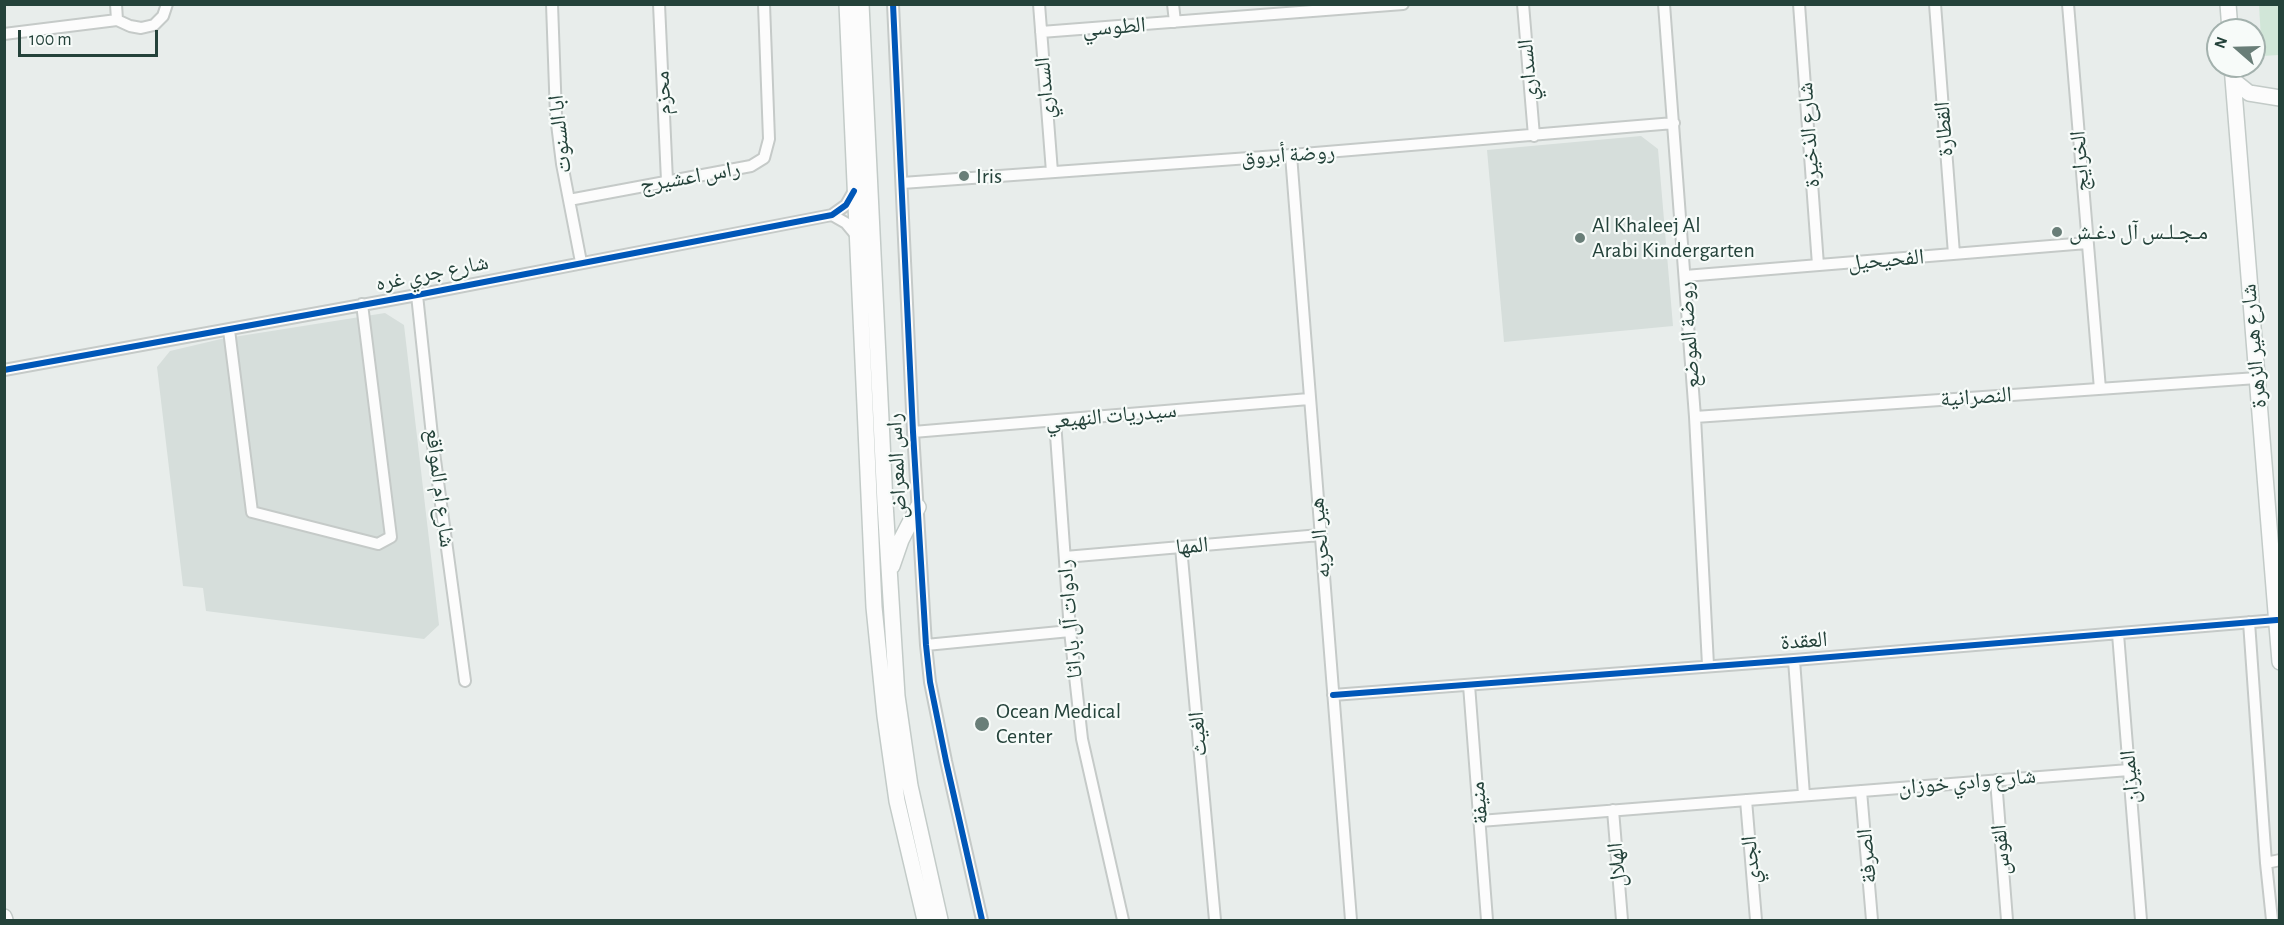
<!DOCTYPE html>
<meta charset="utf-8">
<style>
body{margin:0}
#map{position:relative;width:2284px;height:925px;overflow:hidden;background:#e8edeb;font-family:"Alegreya Sans",sans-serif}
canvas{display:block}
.frame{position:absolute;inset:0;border:6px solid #24423a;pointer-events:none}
.north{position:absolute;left:2206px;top:18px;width:60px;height:60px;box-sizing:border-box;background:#f7fbf9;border:2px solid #a3b1ad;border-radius:50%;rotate:290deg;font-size:16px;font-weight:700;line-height:24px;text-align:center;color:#24423a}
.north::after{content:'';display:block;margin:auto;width:21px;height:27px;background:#697e78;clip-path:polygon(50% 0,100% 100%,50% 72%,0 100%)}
.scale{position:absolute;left:18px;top:30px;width:140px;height:27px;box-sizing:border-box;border:3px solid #24423a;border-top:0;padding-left:8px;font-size:18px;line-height:21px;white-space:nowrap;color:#24423a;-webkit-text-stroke:4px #f7fbf9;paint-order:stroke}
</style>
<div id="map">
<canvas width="2284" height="925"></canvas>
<div class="frame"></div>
<div class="north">N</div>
<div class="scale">100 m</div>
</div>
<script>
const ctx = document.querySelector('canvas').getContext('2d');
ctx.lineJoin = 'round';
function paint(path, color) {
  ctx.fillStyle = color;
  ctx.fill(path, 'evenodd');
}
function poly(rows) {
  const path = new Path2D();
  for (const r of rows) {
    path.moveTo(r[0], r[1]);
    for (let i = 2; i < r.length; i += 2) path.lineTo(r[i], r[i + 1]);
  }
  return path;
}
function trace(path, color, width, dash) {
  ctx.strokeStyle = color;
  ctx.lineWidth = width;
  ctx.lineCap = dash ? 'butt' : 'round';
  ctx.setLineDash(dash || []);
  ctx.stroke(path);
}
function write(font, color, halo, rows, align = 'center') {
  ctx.font = font + ' "Alegreya Sans","Noto Naskh Arabic",sans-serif';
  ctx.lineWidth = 4.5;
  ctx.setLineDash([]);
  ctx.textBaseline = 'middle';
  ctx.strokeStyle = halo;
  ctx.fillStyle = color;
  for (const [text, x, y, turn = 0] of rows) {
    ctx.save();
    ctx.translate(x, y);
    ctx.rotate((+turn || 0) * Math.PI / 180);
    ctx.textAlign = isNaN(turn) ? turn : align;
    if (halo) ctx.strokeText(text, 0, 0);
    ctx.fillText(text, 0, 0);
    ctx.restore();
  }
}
const built = poly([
 [1641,136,1658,149,1673,326,1504,342,1487,150],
 [385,313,404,325,439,625,424,639,206,611,203,588,183,586,157,367,170,351,221,339]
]);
const green = poly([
 [2259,5,2279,5,2279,55,2262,56]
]);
const street = poly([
 [116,4,117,20,130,26,141,28,154,25,163,16,167,4],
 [552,4,556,116,562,164,581,262],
 [659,4,667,181],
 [893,4,913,432,926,645,930,682,946,761,982,920],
 [1039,4,1052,172],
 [1173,4,1175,22],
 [1523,4,1534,136],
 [1664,4,1695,417,1708,665],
 [1799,4,1818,265],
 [1935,4,1954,254],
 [2068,4,2100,389],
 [1041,32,1403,4],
 [4,34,117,20],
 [1291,155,1351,920],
 [902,183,1291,155,1674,123],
 [569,200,751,166,764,158,769,139,764,4],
 [832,215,846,223,856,235],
 [1685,276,2087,243],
 [417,295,433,445,465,681],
 [229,330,252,512,378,544,391,537,362,304],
 [4,370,417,295,832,215,846,205,854,191],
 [1695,417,2257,378],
 [1055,421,1070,631,1082,739,1123,920],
 [913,432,1309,399],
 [1181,547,1215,920],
 [1065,557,1320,535],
 [2249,622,2266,863,2272,920],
 [2118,634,2141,920],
 [926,645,1070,631],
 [1794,660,1804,795],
 [1469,685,1487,920],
 [1333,695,1794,660,2277,620],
 [1996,780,2007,920],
 [1861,791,1872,920],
 [1746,800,1756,920],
 [1613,810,1622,920],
 [1480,821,2129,770],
 [2266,863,2280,860]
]);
const secondary = poly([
 [847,4,874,607,885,716,897,801,925,920],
 [861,4,885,503,897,696,910,786,940,920],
 [2228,4,2230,30],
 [2232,66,2280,662],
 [2234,81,2249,93,2280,98],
 [892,566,901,540,918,507],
 [4,917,5,920]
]);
const cycleway = poly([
 [893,4,913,432,926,645,930,682,946,761,982,920],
 [4,370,417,295,832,215,846,205,854,191],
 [1333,695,1794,660,2277,620]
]);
const markers = [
 [964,176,6,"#697e78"],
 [2057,232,6,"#697e78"],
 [1580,238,6,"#697e78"],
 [982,724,8,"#697e78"]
];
const streetNames = [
 ["الطوسي",1114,27,-4],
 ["السداري",1528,70,-95],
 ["السداري",1045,88,-95],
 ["محزم",663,93,-93],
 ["القطارة",1944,129,-94],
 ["ابا السنوت",560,134,-96],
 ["شارع الذخيرة",1809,135,-94],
 ["روضة أبروق",1288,155,-4],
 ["الخرايج",2080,161,-94],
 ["راس اعشيرج",690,177,-10],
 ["الفحيحيل",1886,260,-5],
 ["شارع جري غره",432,273,-11],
 ["روضة الموضع",1689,335,-94],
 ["شارع هير الزهرة",2254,346,-95],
 ["النصرانية",1976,397,-4],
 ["سيدريات النهيعي",1111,416,-5],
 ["راس المعراض",897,466,-93],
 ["شارع ام المواقع",440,488,83],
 ["هير الحربه",1320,538,-95],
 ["المها",1192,546,-5],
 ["رادوات آل باراثا",1070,619,-95],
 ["العقدة",1804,641,-4],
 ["الغيث",1198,734,-95],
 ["الميزان",2130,777,-95],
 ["شارع وادي خوزان",1967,782,-5],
 ["منيفة",1479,803,-95],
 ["القوس",2001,850,-95],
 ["الصرفة",1867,856,-95],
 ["الجدي",1751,860,-95],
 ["الهلال",1617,865,-95]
];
const poiNames = [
 ["Iris",976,176],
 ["Al Khaleej Al",1592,225],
 ["Arabi Kindergarten",1592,250],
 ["مـجـلـس آل دغـش",2069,232],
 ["Ocean Medical",996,711],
 ["Center",996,736]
];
paint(built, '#d6dedb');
paint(green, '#d1e6d8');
trace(street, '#c5cac8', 14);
trace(secondary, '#c3cbc8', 18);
trace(street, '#fcfcfc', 10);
trace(secondary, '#fcfcfc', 15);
trace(cycleway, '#0057b8', 6);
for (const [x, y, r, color] of markers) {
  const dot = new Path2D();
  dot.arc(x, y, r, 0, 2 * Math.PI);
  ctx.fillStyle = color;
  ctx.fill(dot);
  trace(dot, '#f7fbf9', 2);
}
write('22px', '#24423a', '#f7fbf9', streetNames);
write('22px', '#24423a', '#f7fbf9', poiNames, 'left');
</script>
